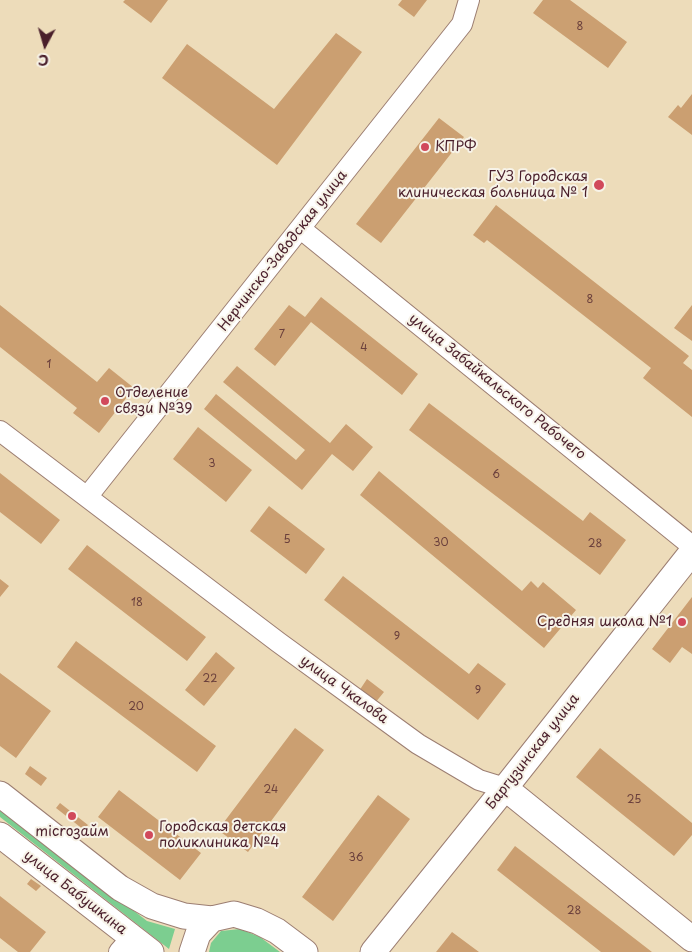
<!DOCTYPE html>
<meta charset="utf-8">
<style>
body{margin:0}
#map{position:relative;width:692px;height:952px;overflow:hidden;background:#eddcba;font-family:"Playpen Sans",sans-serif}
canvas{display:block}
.north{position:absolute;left:20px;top:20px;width:50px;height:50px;-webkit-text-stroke:4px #f7f3e8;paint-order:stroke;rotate:186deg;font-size:14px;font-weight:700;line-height:20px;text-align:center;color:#4a1f2b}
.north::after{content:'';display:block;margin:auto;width:18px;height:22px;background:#4a1f2b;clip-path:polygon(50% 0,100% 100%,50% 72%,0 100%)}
</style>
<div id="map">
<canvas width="692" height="952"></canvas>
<div class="north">С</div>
</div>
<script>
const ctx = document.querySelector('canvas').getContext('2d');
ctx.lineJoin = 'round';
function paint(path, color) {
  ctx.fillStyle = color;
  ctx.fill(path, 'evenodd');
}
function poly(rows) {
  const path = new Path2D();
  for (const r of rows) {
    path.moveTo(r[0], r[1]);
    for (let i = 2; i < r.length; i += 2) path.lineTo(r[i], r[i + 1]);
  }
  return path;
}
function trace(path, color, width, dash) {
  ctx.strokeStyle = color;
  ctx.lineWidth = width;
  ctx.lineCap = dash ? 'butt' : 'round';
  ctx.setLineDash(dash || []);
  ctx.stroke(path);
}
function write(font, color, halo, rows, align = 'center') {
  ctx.font = font + ' "Playpen Sans",sans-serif';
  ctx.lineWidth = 4;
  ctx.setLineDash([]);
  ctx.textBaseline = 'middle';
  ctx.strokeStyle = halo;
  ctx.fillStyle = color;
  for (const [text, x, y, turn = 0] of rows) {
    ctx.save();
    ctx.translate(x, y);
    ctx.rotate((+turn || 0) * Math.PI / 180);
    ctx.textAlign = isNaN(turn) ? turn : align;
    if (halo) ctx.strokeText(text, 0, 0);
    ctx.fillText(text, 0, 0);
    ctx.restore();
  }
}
const green = poly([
 [0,806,147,921,175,929,169,949,0,817],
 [240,929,260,937,280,952,209,952,211,943,221,931]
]);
const building = poly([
 [125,0,168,0,151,23,123,2],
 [402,0,427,0,414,17,398,5],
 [543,0,570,0,627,42,608,68,533,13],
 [336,33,362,52,277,165,162,78,187,44,274,109],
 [692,94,692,135,668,117,678,105,681,108],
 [439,118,464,137,381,243,356,224],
 [496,205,689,356,683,363,692,370,692,417,643,378,651,368,487,240,484,243,473,235],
 [321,297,418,374,402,395,311,322,275,366,254,349,289,305,305,317],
 [0,305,97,382,109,368,134,388,99,433,73,413,77,408,0,347],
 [692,305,692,341,674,328],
 [237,366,330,443,346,424,373,447,353,471,332,454,302,490,204,409,216,394,296,460,305,450,223,382],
 [429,403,583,521,590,512,626,540,600,575,409,430],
 [198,427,252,470,226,502,173,459],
 [379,471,522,591,531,581,538,588,543,582,576,610,544,648,360,495],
 [0,473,60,520,41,544,0,512],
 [269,506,325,549,306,574,250,531],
 [87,545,206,637,187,661,68,569],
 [343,576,469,674,478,663,506,684,478,720,324,600],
 [0,579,9,586,0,597],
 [692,597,692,654,682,647,670,663,652,649],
 [76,641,216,746,197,772,57,667],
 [216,652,235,668,204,706,185,690],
 [0,673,51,711,16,758,0,746],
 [367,679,384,692,375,703,359,691],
 [295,728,324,750,248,852,218,830],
 [600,748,692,823,692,835,674,856,576,777],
 [30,766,47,778,41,786,25,774],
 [119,790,201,853,180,880,98,817],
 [378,795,410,819,333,921,302,897],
 [60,803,88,825,84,830,56,808],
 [515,846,652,952,601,952,497,870],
 [31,879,41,886,36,891,27,884],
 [0,896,46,932,30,952,18,952,0,938],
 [452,932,479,952,436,952]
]);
const minor = poly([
 [301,229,692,546],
 [0,431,278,642,418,744,479,780,505,788],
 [87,497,462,24,469,0],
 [119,952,132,937]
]);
const major = poly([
 [505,788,692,939],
 [0,794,120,888,152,906,184,916,212,919,234,914,257,921,277,931,305,952],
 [0,835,151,952],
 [192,952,198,934,212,919],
 [373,952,505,788,692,552]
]);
const markers = [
 [425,147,5,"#d1495b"],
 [599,185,6,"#d1495b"],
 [105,401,5,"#d1495b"],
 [682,622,5,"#d1495b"],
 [72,816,5,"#d1495b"],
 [149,835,5,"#d1495b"]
];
const numberNames = [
 ["8",580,27],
 ["8",590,300],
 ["7",282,335],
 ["4",364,348],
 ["1",49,365],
 ["3",212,464],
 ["6",496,475],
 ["5",287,540],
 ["30",441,543],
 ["28",595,544],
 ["18",137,603],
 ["9",397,637],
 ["22",210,679],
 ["9",478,691],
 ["20",136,707],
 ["24",271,790],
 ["25",634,800],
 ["36",356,858],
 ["28",574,911]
];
const poiNames = [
 ["КПРФ",435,147],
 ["ГУЗ Городская",588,177,"right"],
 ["клиническая больница № 1",588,193,"right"],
 ["Отделение",115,393],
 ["связи №39",115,409],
 ["Средняя школа №1",672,622,"right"],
 ["Городская детская",159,827],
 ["поликлиника №4",159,843],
 ["microзайм",72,832,"center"]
];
const streetNames = [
 ["Нерчинско-Заводская улица",283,251,-52],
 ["улица Забайкальского Рабочего",497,387,39],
 ["улица Чкалова",344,690,36],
 ["Баргузинская улица",533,752,-52],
 ["улица Бабушкина",75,893,38]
];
paint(green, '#7cce90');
paint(building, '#cb9f71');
trace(minor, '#9c7e72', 22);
trace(major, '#9c7e72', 27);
trace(minor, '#fff', 20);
trace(major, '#fff', 25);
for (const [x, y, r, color] of markers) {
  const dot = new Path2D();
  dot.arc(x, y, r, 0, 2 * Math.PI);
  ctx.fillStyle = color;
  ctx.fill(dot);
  trace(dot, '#f7f3e8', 2);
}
write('11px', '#6a3f3c', null, numberNames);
write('14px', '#4a1f2b', '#f7f3e8', poiNames, 'left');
write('14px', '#4a1f2b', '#f7f3e8', streetNames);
</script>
